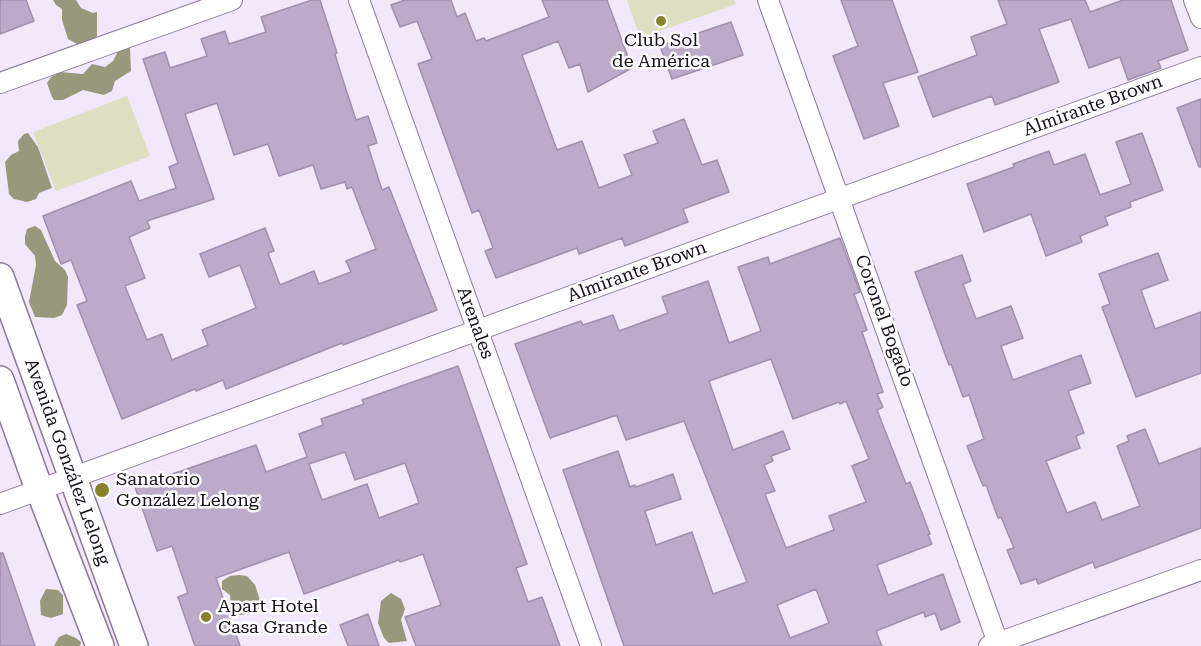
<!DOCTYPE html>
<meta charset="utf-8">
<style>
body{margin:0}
canvas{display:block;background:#f2e7fb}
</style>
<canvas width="1201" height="646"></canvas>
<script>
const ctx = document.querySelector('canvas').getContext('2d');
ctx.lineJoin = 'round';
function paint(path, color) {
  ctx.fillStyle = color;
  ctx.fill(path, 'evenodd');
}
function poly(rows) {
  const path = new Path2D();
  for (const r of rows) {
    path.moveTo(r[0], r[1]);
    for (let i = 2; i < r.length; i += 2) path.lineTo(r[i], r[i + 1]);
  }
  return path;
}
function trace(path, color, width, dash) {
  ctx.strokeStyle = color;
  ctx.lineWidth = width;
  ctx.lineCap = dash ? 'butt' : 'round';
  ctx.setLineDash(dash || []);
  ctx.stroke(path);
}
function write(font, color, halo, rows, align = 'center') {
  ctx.font = font + ' "Roboto Serif",serif';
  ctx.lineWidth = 5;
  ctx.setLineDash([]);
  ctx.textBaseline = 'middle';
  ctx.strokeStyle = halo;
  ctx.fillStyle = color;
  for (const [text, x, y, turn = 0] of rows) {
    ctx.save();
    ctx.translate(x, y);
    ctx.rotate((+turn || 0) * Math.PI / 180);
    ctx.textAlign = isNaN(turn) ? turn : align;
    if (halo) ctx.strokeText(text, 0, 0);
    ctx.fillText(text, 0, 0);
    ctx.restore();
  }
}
const green = poly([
 [627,0,734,0,736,4,640,38],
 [127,96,150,156,56,191,33,132]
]);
const water = poly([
 [53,0,76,0,81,8,93,13,97,12,97,36,90,45,79,45,68,39,62,20,62,9,56,5],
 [125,46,130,48,131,71,115,81,112,91,104,95,83,90,63,100,54,100,52,97,47,83,51,77,60,72,83,74,92,64,105,67,113,61,118,51],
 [28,133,38,147,52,188,39,193,36,199,27,202,14,199,9,194,5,162,11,155,19,151,18,141,24,134],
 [35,226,41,230,55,261,65,270,68,277,67,305,62,315,54,318,35,317,29,302,36,265,35,256,25,244,25,236,27,229],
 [239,575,247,576,255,585,261,603,260,610,255,614,235,615,231,611,230,595,222,589,222,581,230,576],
 [46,589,58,590,63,595,63,614,51,618,41,615,40,601],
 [391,593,401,599,405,609,401,620,407,641,389,643,384,638,378,623,381,601],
 [66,634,76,638,81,642,80,646,54,646,59,637]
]);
const building = poly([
 [0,0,26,0,34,21,0,34,0,0],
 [312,0,320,0,337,53,335,54,341,74,356,120,368,116,377,143,368,146,382,190,389,187,437,310,343,345,342,343,226,389,223,380,196,391,195,389,122,419,77,305,87,301,71,260,61,264,43,216,131,181,139,201,176,188,169,167,178,163,143,59,165,52,170,68,207,56,201,39,225,31,229,44,266,32,261,17,312,0],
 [217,103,234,155,268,144,279,176,313,165,321,189,345,182,347,189,352,187,376,249,346,261,351,272,319,284,314,271,280,285,268,253,274,251,265,228,200,254,209,277,240,265,256,308,202,330,208,345,172,360,162,334,147,340,125,286,145,278,129,237,150,228,147,221,214,199,185,114,217,103],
 [405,0,451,0,457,17,465,13,476,41,484,38,486,41,549,17,542,0,607,0,632,68,588,92,580,64,569,68,558,41,522,55,557,150,582,141,599,188,632,175,624,155,658,143,653,131,684,119,702,165,717,160,729,192,683,209,688,222,625,246,622,238,579,254,577,248,496,278,485,251,493,248,479,210,472,213,418,64,432,59,417,21,400,27,391,5,405,0],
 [841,0,892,0,918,72,883,83,899,126,864,139,833,56,858,46,841,0],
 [998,0,1085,0,1090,12,1123,0,1171,0,1188,50,1158,61,1161,68,1128,80,1120,57,1089,68,1071,19,1039,29,1059,82,995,105,992,96,933,117,918,77,977,55,971,37,1007,24,998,0],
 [731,22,743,55,672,79,660,46,731,22],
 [1201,99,1201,167,1199,167,1177,108,1201,99],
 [1142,133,1163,190,1130,202,1131,207,1105,217,1108,225,1080,236,1082,242,1046,256,1031,214,984,232,967,184,1014,167,1013,164,1049,151,1054,165,1085,154,1100,195,1131,184,1116,142,1142,133],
 [840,238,860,292,854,294,867,330,862,332,883,392,877,394,883,407,877,410,906,484,910,482,930,534,928,535,932,544,877,565,888,595,943,574,960,622,941,630,935,613,925,617,924,612,876,631,882,646,624,646,563,470,618,451,630,487,635,485,636,487,673,474,681,499,645,511,656,545,692,532,713,594,747,582,684,421,626,440,617,416,614,416,550,438,515,344,581,321,583,325,613,315,619,331,668,313,662,297,708,281,729,343,761,331,738,267,768,257,770,264,840,238],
 [771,359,793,419,839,402,840,404,846,401,869,459,852,466,866,502,829,516,834,530,786,548,765,494,775,491,764,465,773,461,771,456,790,449,783,431,733,450,709,381,771,359],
 [816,589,829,623,790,638,777,605,816,589],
 [1158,253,1168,280,1141,290,1155,329,1201,312,1201,373,1136,397,1102,307,1110,304,1099,274,1158,253],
 [962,255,971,281,963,284,976,319,1011,306,1023,338,1001,346,1013,380,1081,355,1091,383,1068,391,1084,433,1076,436,1080,448,1046,461,1067,513,1095,502,1102,520,1140,506,1117,446,1129,441,1127,436,1145,429,1159,464,1201,448,1201,528,1095,568,1093,562,1038,584,1036,579,1021,584,1007,550,1014,548,1001,517,998,518,986,485,983,486,967,446,984,439,969,395,963,397,951,364,949,365,915,272,962,255],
 [458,366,527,564,516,568,528,602,542,597,560,646,416,646,405,617,441,605,423,554,400,562,399,560,304,594,289,552,216,578,240,646,195,646,178,597,188,593,172,546,157,551,135,487,256,445,266,472,307,457,299,434,323,425,321,419,364,404,362,400,458,366],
 [345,452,355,480,405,463,419,503,379,518,367,484,322,500,309,464,345,452],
 [0,553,3,553,35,646,0,646,0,553],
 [368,614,379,646,348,646,340,625,368,614]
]);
const street = poly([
 [359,0,591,646],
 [768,0,998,643],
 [1194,0,1201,18],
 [0,83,232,0],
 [0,504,1201,67],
 [989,646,1201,570]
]);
const secondary = poly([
 [0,277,134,646],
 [0,380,34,475,100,646]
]);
const markers = [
 [661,21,6,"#88822a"],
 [102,490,8,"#88822a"],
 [206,617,6,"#88822a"]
];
const poiNames = [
 ["Club Sol",661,41,"center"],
 ["de América",661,62,"center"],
 ["Sanatorio",116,480],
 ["González Lelong",116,501],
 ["Apart Hotel",218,607],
 ["Casa Grande",218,628]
];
const streetNames = [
 ["Almirante Brown",1093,106,-20],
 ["Almirante Brown",637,272,-20],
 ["Coronel Bogado",884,321,70],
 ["Arenales",475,323,70],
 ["Avenida González Lelong",67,462,70]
];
paint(green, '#dfdec1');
paint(water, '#9a987b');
paint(building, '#bcaaca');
trace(building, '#a08fae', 1.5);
trace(street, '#8b7a98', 22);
trace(secondary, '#8b7a98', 30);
trace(street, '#fff', 20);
trace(secondary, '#fff', 27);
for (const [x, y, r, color] of markers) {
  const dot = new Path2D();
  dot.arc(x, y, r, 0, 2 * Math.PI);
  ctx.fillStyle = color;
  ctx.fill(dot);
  trace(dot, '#fff', 2);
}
write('18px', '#17101b', '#fff', poiNames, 'left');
write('18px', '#17101b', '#fff', streetNames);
</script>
